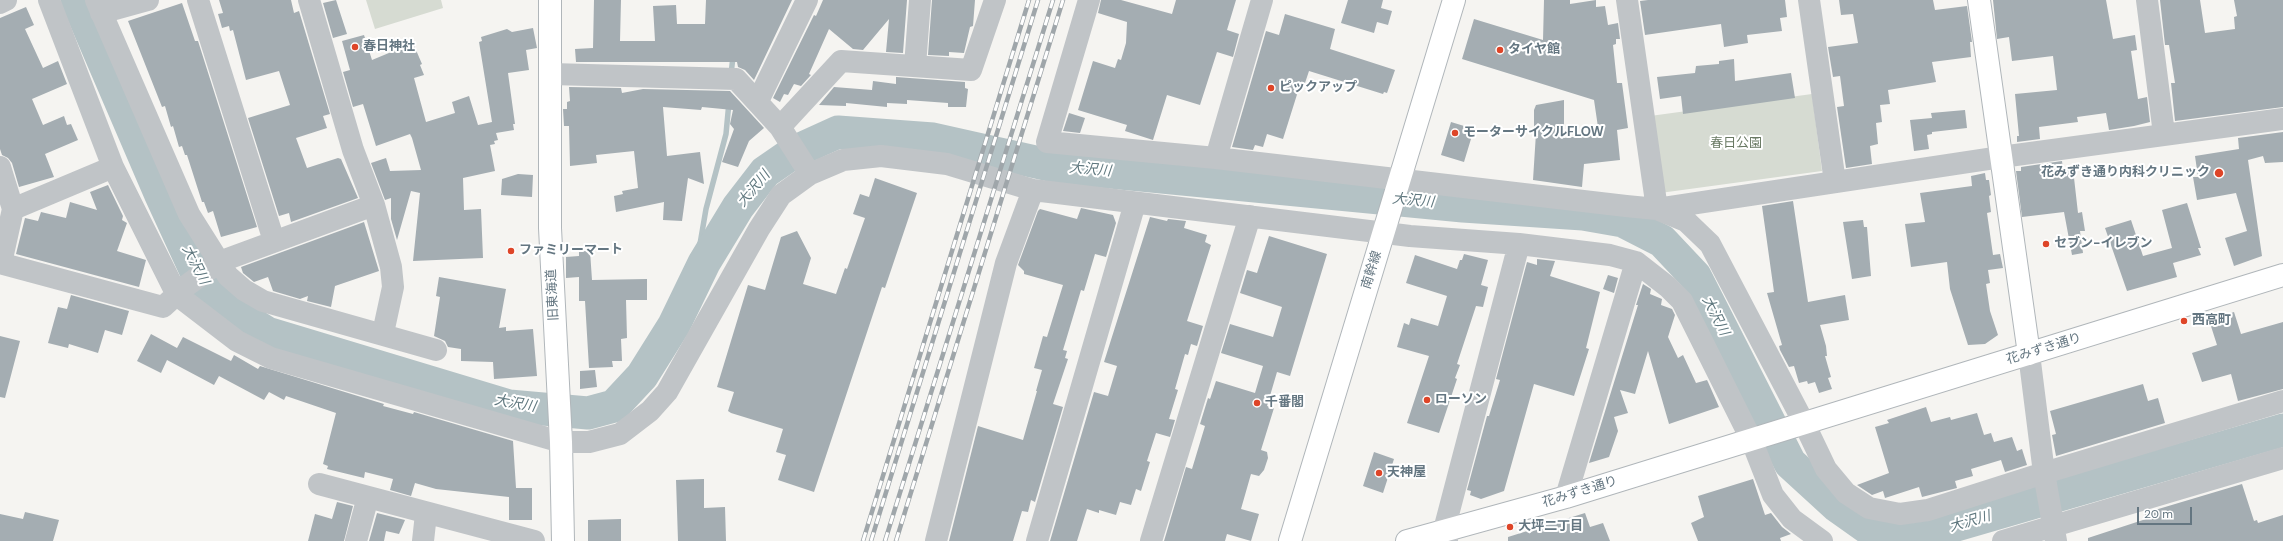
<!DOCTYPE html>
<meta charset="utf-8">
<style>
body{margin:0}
#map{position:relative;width:2283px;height:541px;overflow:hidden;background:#f5f4f1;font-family:"DM Sans",sans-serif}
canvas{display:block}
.scale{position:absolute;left:2137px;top:507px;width:55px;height:18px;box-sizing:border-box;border:2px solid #647681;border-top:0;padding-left:5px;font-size:12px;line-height:14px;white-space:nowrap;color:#647681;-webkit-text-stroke:3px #fff;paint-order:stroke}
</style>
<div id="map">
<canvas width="2283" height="541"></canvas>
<div class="scale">20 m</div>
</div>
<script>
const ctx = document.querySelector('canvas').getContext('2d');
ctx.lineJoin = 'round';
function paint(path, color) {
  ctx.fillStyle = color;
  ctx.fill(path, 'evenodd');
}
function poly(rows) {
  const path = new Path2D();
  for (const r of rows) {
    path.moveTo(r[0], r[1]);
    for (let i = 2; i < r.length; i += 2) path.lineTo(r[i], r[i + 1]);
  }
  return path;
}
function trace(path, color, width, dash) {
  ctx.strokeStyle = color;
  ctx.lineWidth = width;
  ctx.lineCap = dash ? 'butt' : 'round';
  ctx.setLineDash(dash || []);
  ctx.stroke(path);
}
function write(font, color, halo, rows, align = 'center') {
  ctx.font = font + ' "DM Sans","Noto Sans JP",sans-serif';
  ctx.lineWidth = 4;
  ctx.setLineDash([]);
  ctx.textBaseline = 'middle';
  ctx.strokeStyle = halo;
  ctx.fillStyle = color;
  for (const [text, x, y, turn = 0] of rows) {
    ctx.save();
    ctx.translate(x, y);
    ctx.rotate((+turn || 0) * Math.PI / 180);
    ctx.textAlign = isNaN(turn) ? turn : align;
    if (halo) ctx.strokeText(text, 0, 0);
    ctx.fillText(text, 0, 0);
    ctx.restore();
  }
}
const green = poly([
 [366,0,441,0,443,8,375,29],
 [1812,94,1822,171,1660,193,1650,116]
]);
const stream = poly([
 [731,75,733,56],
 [693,285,706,209,726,134,729,102]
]);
const river = poly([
 [77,0,160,193,200,280,218,302,267,333,509,406,588,413,614,406,642,376,674,325,704,263,738,207,765,172,794,152,838,132,933,139,1058,167,1463,206,1583,214,1623,221,1662,241,1695,276,1790,463,1837,506,1875,533,1922,535,2283,430]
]);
const building = poly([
 [219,0,291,0,294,13,299,11,330,114,323,116,327,128,296,138,307,168,338,158,341,159,358,198,291,222,289,213,279,216,248,118,290,105,279,71,246,80,233,30,230,31,229,26,222,28,218,14,223,13],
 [336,0,347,34,333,38,323,3],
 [594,0,621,0,620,41,655,41,653,6,676,5,677,24,705,24,706,0,792,0,754,80,745,70,738,67,737,62,576,62,575,49,593,48],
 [823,0,907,0,903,53,886,52,889,19,863,50,853,49,829,29,809,74,811,75,801,86,794,84,788,95,784,94,780,102,773,98,814,15,816,16],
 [932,0,975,0,973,26,970,27,964,53,949,52,949,56,928,55],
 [1101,0,1121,0,1172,14,1176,0,1236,0,1227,30,1239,34,1233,57,1217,52,1200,105,1167,95,1153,140,1125,131,1127,125,1078,110,1093,61,1115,68,1118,59,1121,60,1126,43,1127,22,1098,13],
 [1348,0,1383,0,1381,8,1392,11,1388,25,1377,22,1374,33,1341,23],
 [1544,0,1570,0,1570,4,1596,0,1596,7,1605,6,1608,25,1618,23,1620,39,1616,39,1616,44,1613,45,1617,83,1622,83,1628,128,1617,130,1620,160,1584,164,1582,187,1533,180,1536,133,1534,133,1534,110,1536,105,1564,100,1564,138,1599,134,1594,100,1462,59,1474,19,1543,40],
 [1648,0,1785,0,1787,17,1780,18,1782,31,1747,35,1748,43,1724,47,1721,24,1645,35,1640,1],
 [1839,0,1933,0,1935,10,1967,6,1972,42,1970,42,1971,57,1932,62,1936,82,1888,90,1890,104,1880,105,1882,122,1876,123,1878,144,1870,146,1872,164,1846,168,1837,107,1844,106,1840,76,1833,77,1828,47,1858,43,1853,14,1841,15],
 [1993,0,2106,0,2113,39,2135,35,2137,50,2131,51,2138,99,2147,97,2150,122,2134,126,2109,130,2106,113,2077,117,2078,122,2039,127,2040,139,2017,142,2017,136,2019,136,2015,94,2057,90,2053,56,2012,61,2009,37,1997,39],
 [2160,0,2200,0,2205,33,2235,29,2234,17,2237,16,2234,0,2283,0,2283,107,2175,121,2171,83,2175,83,2169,45,2165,45],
 [182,3,195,41,198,41,257,227,221,237,213,211,208,213,204,202,202,202,187,155,185,155,182,146,179,147,173,126,171,127,165,106,162,107,128,21],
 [26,7,34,25,25,29,43,68,58,61,67,84,32,99,43,125,64,116,67,125,71,124,78,140,45,154,54,177,19,187,12,163,8,158,2,155,0,149,0,18],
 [1285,14,1335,29,1330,49,1395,70,1387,93,1384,92,1383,94,1309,71,1304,86,1300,85,1283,139,1267,134,1263,147,1255,145,1253,150,1232,147,1266,31,1279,35],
 [533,28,537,48,526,50,529,70,508,73,515,124,513,124,514,130,496,133,498,140,494,141,495,144,490,145,495,171,463,178,464,210,481,209,483,258,413,261,420,193,411,191,397,240,391,219,391,198,385,200,371,163,386,158,390,171,421,170,412,138,410,134,376,146,363,104,353,107,343,72,350,70,342,41,364,35,372,60,413,43,422,64,420,65,424,75,414,78,426,122,455,113,452,102,469,96,478,125,492,122,479,42,482,41,481,37,507,29,512,32],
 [1734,59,1735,81,1791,73,1795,98,1683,114,1681,96,1660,99,1657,77,1695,73,1696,66,1719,64,1719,61],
 [896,77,965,82,965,88,968,89,966,107,948,107,948,103,907,100,907,104,887,103,887,107,846,103,846,106,819,105,834,87,872,90,873,81,896,84],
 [569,87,621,88,622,93,643,89,730,91,764,128,749,141,738,167,722,162,734,129,730,124,733,110,702,107,701,110,663,107,667,156,700,152,704,184,688,178,682,221,663,220,664,202,616,212,614,196,623,194,622,191,638,188,634,151,596,155,597,163,570,166,569,126,564,126,563,109,567,109,567,102,570,101],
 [1965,110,1967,128,1932,132,1932,134,1927,135,1929,149,1914,151,1910,120,1932,118,1931,113],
 [1069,113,1085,118,1080,133,1063,131],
 [1451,122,1474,129,1464,162,1441,155],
 [2283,132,2283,162,2265,163,2263,156,2248,160,2262,256,2234,266,2225,238,2247,231,2236,193,2197,200,2193,177,2198,177,2195,156,2239,149,2238,138],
 [2062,161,2063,170,2073,169,2078,213,2082,212,2085,231,2080,231,2083,253,2072,255,2064,212,2022,217,2016,171,2021,171,2021,167],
 [1985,173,1986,180,1989,180,1991,195,1989,196,1991,212,1987,213,1993,255,2000,254,2003,268,1988,270,1990,283,1986,284,1990,311,1998,335,1985,344,1968,345,1950,289,1947,262,1911,267,1905,224,1925,222,1920,193,1972,186,1971,176],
 [518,174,533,175,532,197,501,195,502,179],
 [875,178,917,193,885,288,882,287,814,492,778,480,786,455,776,452,783,429,731,413,728,411,734,392,717,387,748,285,765,290,781,237,797,231,811,258,803,284,836,294,845,268,847,269,865,218,853,214,860,194,869,197],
 [108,185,123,216,122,220,127,223,117,251,146,260,139,287,16,254,25,218,38,221,41,212,66,218,70,202,97,210,90,192],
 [1793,201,1808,302,1845,295,1849,320,1820,325,1826,346,1827,356,1825,356,1831,377,1828,378,1832,389,1819,393,1815,382,1808,384,1807,381,1799,383,1794,366,1789,367,1780,350,1779,346,1782,345,1767,293,1774,292,1762,206],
 [2187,203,2201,248,2198,248,2201,255,2173,263,2177,277,2127,291,2105,228,2131,220,2143,256,2172,248,2162,210],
 [1081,208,1113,215,1116,223,1106,257,1095,254,1084,291,1081,290,1063,350,1067,351,1065,358,1068,359,1053,404,1063,407,1035,502,1031,500,1028,512,1022,511,1013,541,949,541,978,426,1023,440,1037,391,1036,391,1042,370,1034,368,1043,336,1047,337,1063,285,1024,274,1024,271,1018,265,1038,211,1040,209,1077,219],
 [1150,217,1167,221,1168,219,1186,221,1184,228,1207,235,1205,242,1211,245,1187,321,1203,326,1197,346,1191,344,1188,355,1185,354,1175,389,1178,390,1169,419,1175,420,1170,437,1156,433,1147,461,1150,462,1141,491,1136,489,1131,505,1120,502,1116,515,1099,510,1099,513,1087,509,1077,541,1050,541,1094,392,1108,396,1117,366,1104,362],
 [1863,220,1864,227,1867,227,1871,276,1852,279,1843,222],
 [364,222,379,271,335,286,331,307,307,301,308,296,300,299,273,291,268,277,254,282,243,273,241,267],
 [1269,236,1327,254,1290,376,1277,372,1267,406,1274,408,1261,450,1267,452,1268,458,1264,470,1259,476,1251,474,1241,509,1259,514,1251,541,1227,534,1225,541,1164,541,1186,467,1192,469,1205,426,1200,424,1208,398,1210,399,1216,381,1255,393,1263,366,1221,353,1230,324,1273,337,1282,307,1240,293,1247,270,1257,273],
 [579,251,590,251,592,280,647,279,647,300,626,300,627,338,621,339,622,361,612,361,613,367,589,368,585,301,579,301,579,277,566,278,566,257,579,256],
 [1464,254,1488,260,1481,285,1488,287,1483,307,1476,306,1457,364,1460,365,1455,378,1457,379,1439,433,1407,423,1429,356,1397,347,1404,323,1409,325,1411,318,1438,326,1447,296,1406,283,1415,255,1457,269,1460,260,1462,260],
 [1537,259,1555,261,1550,276,1600,292,1586,348,1589,349,1574,396,1534,384,1504,491,1481,499,1470,495,1471,491,1467,490,1487,416,1489,416,1500,380,1496,379,1527,262,1537,265],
 [1608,275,1618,278,1614,293,1603,289],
 [439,277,506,289,499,328,506,327,506,331,533,329,537,376,494,379,493,362,461,361,461,349,448,347,445,341,434,336,440,297,436,296],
 [1643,284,1651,289,1650,294,1662,299,1661,305,1672,309,1675,315,1668,337,1678,358,1683,355,1696,383,1707,380,1708,382,1719,407,1669,424,1648,351,1635,394,1620,390,1628,413,1614,417,1618,431,1609,457,1589,463,1638,305,1636,305],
 [71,295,129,311,122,335,105,330,98,353,69,344,68,348,48,343,58,307,67,309],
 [2234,312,2241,334,2283,322,2283,389,2238,401,2231,374,2202,382,2192,353,2217,345,2209,320],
 [151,334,177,348,183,337,231,361,234,355,258,369,260,366,384,404,383,406,413,414,414,412,513,441,516,488,532,488,532,520,509,520,509,497,436,489,415,483,411,496,390,490,393,479,365,472,364,478,327,469,328,466,323,464,336,413,286,396,284,400,269,392,264,400,219,376,214,385,167,360,161,373,137,361],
 [0,336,20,341,5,398,0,397],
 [595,370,597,387,580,389,580,371],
 [2143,384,2148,401,2158,398,2165,423,2056,456,2052,435,2056,434,2050,411],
 [1926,407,1931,422,1950,417,1951,420,1977,413,1984,435,1991,433,1994,442,2012,437,2017,451,2022,449,2027,465,2005,472,2001,460,1971,469,1973,476,1955,481,1957,488,1922,497,1919,487,1885,498,1883,491,1872,495,1857,485,1889,473,1875,427,1889,423,1887,420],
 [1374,452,1394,459,1383,493,1363,486],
 [704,479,704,508,725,507,726,541,678,541,676,480],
 [1753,479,1765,515,1771,513,1782,527,1791,534,1780,538,1781,541,1698,541,1691,523,1704,517,1698,496],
 [2242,484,2254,521,2257,520,2258,523,2283,515,2283,541,2088,541,2088,538,2146,519,2145,513],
 [337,502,353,506,344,541,308,541,315,514,332,519],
 [25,512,59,520,53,541,0,541,0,514,23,519],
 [377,513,405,520,399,534,386,531,384,541,369,541],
 [1585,513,1590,527,1603,523,1610,541,1508,541,1508,537],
 [621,519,621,541,588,541,588,520]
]);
const street = poly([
 [49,0,113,167,177,295,237,341,271,358,561,442,589,442,620,434,650,411,667,392,759,229,781,195,810,174,843,160,881,156,947,164,1033,190,1410,236,1519,244,1610,255,1636,262,1668,287,1682,301,1751,439,1773,495,1792,519,1822,541],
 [96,0,189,214,228,276,244,290,263,301,436,350],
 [198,0,274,241],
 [1089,0,1047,142,1216,158,1626,206,1657,209,2001,157,2283,119],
 [1627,0,1657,209],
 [1809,0,1835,182],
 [2147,0,2164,134],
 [0,3,6,0],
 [101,13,148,0],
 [915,66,920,0],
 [551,74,736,79,780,127,841,61,971,70,995,0],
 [758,101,807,0],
 [780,127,810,174],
 [1216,158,1262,0],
 [0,167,13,209,1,263],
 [374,205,391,267,393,287,383,333],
 [13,209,113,167],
 [1657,209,1686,221,1710,244,1804,423,1826,469,1846,493,1869,508,1900,514,1928,510,2044,473,2283,401],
 [0,263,163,307,186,286,219,262,374,205,353,150,309,0],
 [2029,354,2044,473,2056,541],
 [319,484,534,541],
 [1566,497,1636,262],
 [356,541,368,497],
 [423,541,426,514],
 [936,541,1006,263,1033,190],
 [1037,541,1135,203],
 [1151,541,1250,216],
 [1447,541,1444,530,1519,244],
 [2003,541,2283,458]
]);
const secondary = poly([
 [550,0,550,228,561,442,563,541],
 [1979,0,2029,354],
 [1290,541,1454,0],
 [1407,541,1566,497,2283,275]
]);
const rail = poly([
 [863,541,1029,0],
 [871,541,1038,0],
 [885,541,1053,0],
 [896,541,1063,0]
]);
const markers = [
 [355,47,4,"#de4528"],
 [1500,50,4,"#de4528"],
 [1271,88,4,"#de4528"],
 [1455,133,4,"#de4528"],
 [2219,173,5,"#de4528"],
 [2046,244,4,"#de4528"],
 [511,251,4,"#de4528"],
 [2184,321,4,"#de4528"],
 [1427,400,4,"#de4528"],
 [1257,403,4,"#de4528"],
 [1379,473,4,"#de4528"],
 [1510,527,4,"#de4528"]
];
const poiNames = [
 ["春日神社",363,47],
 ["タイヤ館",1508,50],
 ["ピックアップ",1279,88],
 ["モーターサイクルFLOW",1463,133],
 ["花みずき通り内科クリニック",2210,173,"right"],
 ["セブン-イレブン",2054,244],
 ["ファミリーマート",519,251],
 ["西高町",2192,321],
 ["ローソン",1435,400],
 ["千番閣",1265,403],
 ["天神屋",1387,473],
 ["大坪二丁目",1518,527]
];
const parkNames = [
 ["春日公園",1736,144]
];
const streetNames = [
 ["南幹線",1372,270,-73],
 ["旧東海道",553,295,-93],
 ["花みずき通り",2044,349,-17],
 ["花みずき通り",1580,492,-17]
];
const waterNames = [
 ["大沢川",1090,170,5],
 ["大沢川",754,189,-50],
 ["大沢川",1413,201,5],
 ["大沢川",195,265,63],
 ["大沢川",1715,316,63],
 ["大沢川",515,404,10],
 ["大沢川",1970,522,-16]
];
paint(green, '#d6dbd2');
trace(stream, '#b4c2c5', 5.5);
trace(river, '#b4c2c5', 33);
paint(building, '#a4adb2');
trace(secondary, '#b0b6ba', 24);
trace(street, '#c0c4c7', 22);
trace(secondary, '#fff', 22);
trace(rail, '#9fa6aa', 4.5);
trace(rail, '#fff', 3, [9]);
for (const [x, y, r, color] of markers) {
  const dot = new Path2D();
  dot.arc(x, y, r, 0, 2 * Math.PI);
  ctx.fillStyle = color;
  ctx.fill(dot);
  trace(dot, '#fff', 1.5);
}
write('bold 13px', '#647681', '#fff', poiNames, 'left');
write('13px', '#697963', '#fff', parkNames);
write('13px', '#647681', '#fff', streetNames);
write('italic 14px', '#60787f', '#fff', waterNames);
</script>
